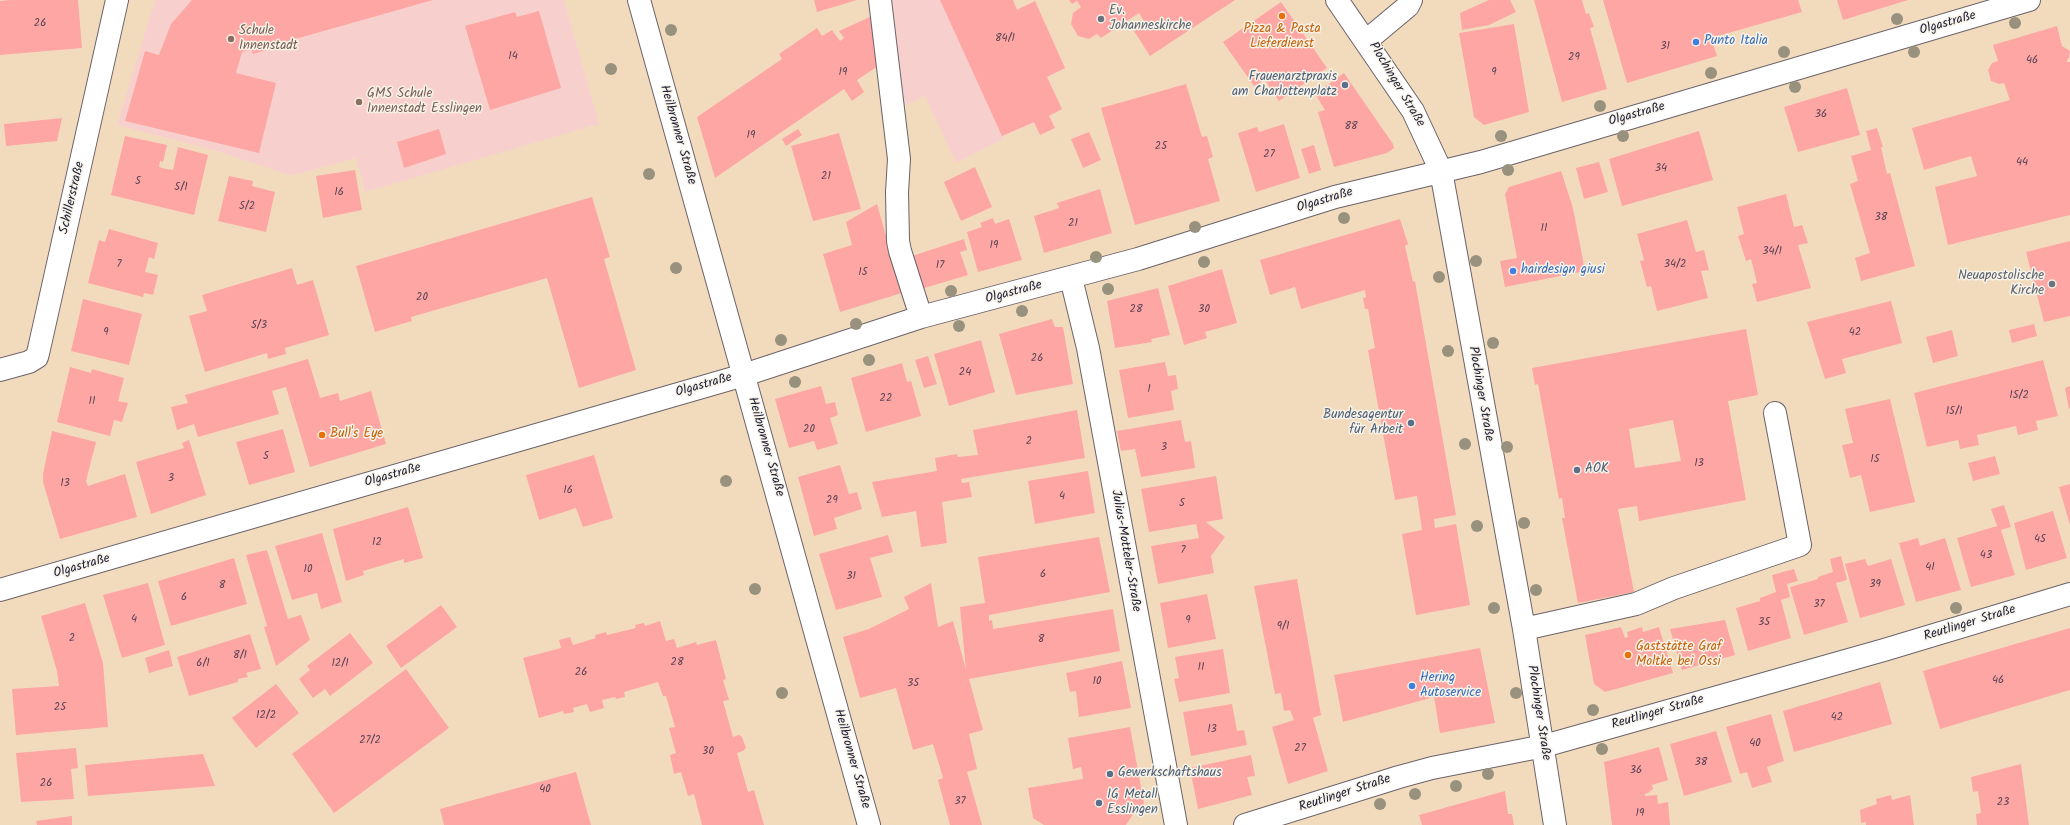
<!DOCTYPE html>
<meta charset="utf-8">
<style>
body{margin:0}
canvas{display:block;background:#f2dbbd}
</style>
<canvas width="2070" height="825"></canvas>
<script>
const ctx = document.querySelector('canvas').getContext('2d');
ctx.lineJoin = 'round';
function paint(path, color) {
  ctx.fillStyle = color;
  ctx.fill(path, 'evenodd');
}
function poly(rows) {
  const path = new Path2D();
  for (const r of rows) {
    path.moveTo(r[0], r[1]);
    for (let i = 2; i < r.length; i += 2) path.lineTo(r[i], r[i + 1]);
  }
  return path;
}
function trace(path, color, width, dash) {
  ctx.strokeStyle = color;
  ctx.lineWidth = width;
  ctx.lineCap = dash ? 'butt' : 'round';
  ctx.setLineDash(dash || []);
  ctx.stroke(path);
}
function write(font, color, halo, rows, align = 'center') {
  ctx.font = font + ' Kalam,sans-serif';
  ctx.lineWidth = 3;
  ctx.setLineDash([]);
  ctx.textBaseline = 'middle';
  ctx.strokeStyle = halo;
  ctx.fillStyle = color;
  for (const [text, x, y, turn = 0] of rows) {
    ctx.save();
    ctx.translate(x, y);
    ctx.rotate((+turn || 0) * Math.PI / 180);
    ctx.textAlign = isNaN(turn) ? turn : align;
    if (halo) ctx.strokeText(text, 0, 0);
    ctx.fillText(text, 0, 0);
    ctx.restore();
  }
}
const built = poly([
 [155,0,564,0,599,124,365,192,356,158,294,175,289,175,217,151,117,125],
 [891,0,1013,0,1017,9,1035,1,1065,68,1047,77,1062,109,1049,116,1055,128,1040,135,1034,123,1003,136,1003,139,956,163,925,96,900,108]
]);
const building = poly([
 [10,0,78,0,82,48,0,55,0,1],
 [192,0,433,0,267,47,267,50,253,54,251,50,242,52,236,73,276,83,259,153,125,121,145,51,159,55,171,24],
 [814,0,857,0,817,12],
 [940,0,1013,0,1017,10,1035,1,1065,68,1047,77,1062,109,1049,116,1055,128,1040,135,1034,122,1002,136],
 [1069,0,1235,0,1150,56,1134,31,1145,23,1139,13,1101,38,1097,34,1089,39,1078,36,1071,24,1073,13,1081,7,1077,1,1072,4],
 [1489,0,1510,0,1516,12,1489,25,1462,30,1460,13],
 [1534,0,1582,0,1586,14,1589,13,1594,27,1590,28,1607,89,1562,102],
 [1603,0,1798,0,1802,12,1711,38,1717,56,1627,83],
 [1837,0,1908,0,1843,20],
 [1281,2,1327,68,1279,101,1265,80,1254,86,1223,42],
 [539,11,561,88,490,110,465,26,515,12,517,17],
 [872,16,878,66,857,80,864,92,852,101,844,89,715,178,697,117,782,59,779,54,817,28,822,36,832,30,840,41,844,38,839,31],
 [1514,24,1529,112,1484,125,1474,117,1459,33],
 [2057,26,2062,46,2070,51,2069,58,2067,60,2067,62,2070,62,2070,215,1948,245,1935,187,1977,176,1971,156,1924,170,1912,128,2010,100,2004,83,1999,84,1991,81,1988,70,1992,63,1998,61,1993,45],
 [1344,73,1393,144,1394,148,1387,153,1334,167,1318,112,1325,110,1315,94],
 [1186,84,1202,137,1207,136,1213,157,1208,159,1220,201,1135,225,1101,108],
 [1847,88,1860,135,1798,152,1784,107],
 [62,118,57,141,6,146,4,124],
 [1284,124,1300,178,1256,192,1238,133,1257,127,1259,132],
 [1877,128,1883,147,1881,147,1887,174,1890,173,1915,266,1861,281,1855,258,1870,253,1850,184,1858,181,1851,156,1871,150,1866,131],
 [439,129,446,154,404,168,397,142],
 [798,129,802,135,786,146,782,139],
 [1699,131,1713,180,1622,206,1609,159],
 [1089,132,1101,160,1083,168,1071,139],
 [839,133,861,209,813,221,791,146],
 [125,136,167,145,163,162,160,161,159,167,166,169,173,170,178,147,208,155,194,215,111,195],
 [1314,145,1321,170,1309,174,1301,149],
 [1599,162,1608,192,1584,199,1576,168],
 [975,167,992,207,961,221,944,182],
 [355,170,362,210,323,218,316,176],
 [1561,171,1573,208,1585,271,1505,287,1500,261,1517,258,1505,194,1509,187],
 [229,176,253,181,252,186,275,192,266,232,218,221],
 [1100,189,1112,233,1044,253,1034,216,1059,208,1057,203],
 [1786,194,1794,227,1802,225,1808,243,1798,245,1811,288,1757,302,1752,284,1757,283,1751,259,1746,261,1738,236,1744,234,1737,207],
 [592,197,610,257,604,259,636,370,579,388,547,278,411,317,412,321,375,332,356,266],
 [877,204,902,293,840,312,823,254,852,245,846,222],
 [993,218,995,224,1009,219,1022,260,978,272,967,232,982,227,980,223],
 [1400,219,1408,244,1405,246,1413,282,1415,281,1456,515,1434,519,1435,528,1456,524,1470,605,1416,615,1402,534,1422,530,1417,496,1395,500,1368,350,1375,348,1368,309,1365,309,1363,298,1366,297,1365,290,1301,309,1295,287,1270,295,1260,260],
 [1687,220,1696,252,1704,250,1709,270,1701,271,1708,298,1657,311,1651,286,1647,287,1640,261,1644,260,1637,234],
 [109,229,158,243,154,259,149,257,145,272,158,275,153,295,144,293,143,297,88,283,99,240,105,242],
 [964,239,967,250,960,252,968,275,921,289,912,256],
 [2070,241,2070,316,2044,322,2026,252],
 [292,268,297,285,313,280,329,335,285,348,286,354,268,359,267,353,205,372,189,316,207,311,202,295],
 [1222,269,1237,323,1205,332,1207,338,1184,345,1168,286],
 [1158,288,1170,335,1151,339,1152,342,1115,348,1107,301],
 [83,299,142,314,129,365,71,351],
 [1891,301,1902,343,1842,359,1846,373,1825,379,1807,322],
 [1052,319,1055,327,1063,327,1073,384,1016,395,999,334],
 [2034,324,2037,336,2012,343,2009,330],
 [1746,329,1758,395,1728,401,1746,500,1639,521,1637,506,1618,509,1634,592,1578,603,1562,518,1565,518,1562,498,1559,499,1538,384,1535,385,1532,368],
 [1673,420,1681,461,1635,468,1629,429],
 [1952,330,1958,356,1933,363,1926,337],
 [981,340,995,392,949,406,934,354],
 [928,356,937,384,924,388,915,360],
 [308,359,320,398,338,393,340,401,371,391,386,444,310,467,286,387,272,391,279,414,198,437,194,424,177,430,171,407,188,403,185,395],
 [2043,360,2058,416,2036,421,2038,430,2018,435,2016,426,1977,435,1979,445,1960,449,1958,440,1927,447,1914,393],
 [1165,362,1168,376,1176,375,1178,389,1171,391,1174,410,1128,418,1119,370],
 [902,363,907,382,911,381,921,416,866,432,851,378],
 [70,367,91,373,92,369,124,378,118,401,128,403,122,422,114,420,110,436,57,422],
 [821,386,826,404,835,402,838,415,830,418,838,444,817,450,814,441,789,448,775,399],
 [2070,386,2070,408,2069,409,2065,388],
 [1890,399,1915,502,1870,512,1861,475,1850,478,1842,445,1853,443,1845,409],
 [1077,410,1085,458,961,479,962,483,969,482,972,497,942,502,947,543,921,547,916,511,882,517,872,482,937,471,935,458,957,454,958,457,978,455,973,430],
 [1181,420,1185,442,1191,441,1195,468,1141,477,1135,449,1121,451,1117,431],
 [283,429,295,472,249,485,236,442],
 [52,431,96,442,86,481,88,486,125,474,137,517,60,539,43,482,43,474],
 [189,440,206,495,151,514,136,462,184,448,182,443],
 [594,455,613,518,583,527,576,508,539,520,526,475],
 [1995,456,2000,474,1973,481,1968,463],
 [840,465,849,494,857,492,862,509,834,518,837,529,814,536,798,477],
 [1088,471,1095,513,1035,524,1028,481],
 [1216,476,1223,519,1206,522,1225,537,1211,556,1214,573,1158,584,1151,546,1199,538,1196,524,1149,532,1141,489],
 [2070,484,2070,525,2059,487],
 [2004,505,2011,527,2001,530,2015,575,1971,587,1957,538,1997,526,1991,509],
 [408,507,423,558,404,563,404,559,363,571,364,575,346,581,333,529],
 [2053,511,2067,558,2026,570,2014,523],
 [322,533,342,602,321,609,317,593,292,600,275,546],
 [888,535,893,552,870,558,882,597,836,610,819,554],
 [1099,537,1110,592,989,615,989,621,992,620,993,629,1113,609,1120,651,969,679,983,730,969,734,977,769,967,772,982,825,950,825,938,780,943,778,933,744,913,750,896,688,860,698,843,637,869,629,909,609,904,597,931,583,938,627,953,621,966,670,960,607,985,603,978,557],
 [1918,538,1920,546,1945,538,1961,590,1916,602,1899,543],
 [267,550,288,619,301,615,310,640,276,666,264,627,267,626,246,555],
 [1841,556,1847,580,1836,583,1848,622,1804,635,1790,587,1818,579,1818,577,1833,572,1830,559],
 [234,558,247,604,171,626,158,581],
 [1865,559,1868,566,1891,559,1905,605,1860,618,1845,564],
 [1794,569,1798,581,1787,584,1790,597,1781,600,1791,638,1748,651,1736,608,1760,601,1760,598,1776,592,1772,575],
 [1297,579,1321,715,1313,718,1328,771,1288,784,1272,727,1294,720,1290,710,1284,711,1281,693,1275,694,1254,586],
 [148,583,165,645,122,658,103,595],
 [1207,594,1216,639,1168,648,1160,603],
 [85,603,103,663,108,727,16,735,12,689,59,686,57,671,41,616],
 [441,605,457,627,401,668,386,646],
 [1725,620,1735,655,1682,670,1670,629],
 [660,621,666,641,674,639,677,648,696,642,697,645,716,640,726,679,723,680,729,700,723,701,733,737,739,735,742,737,746,748,743,751,737,753,748,792,754,790,764,825,702,825,694,794,688,796,681,772,674,774,670,755,676,753,669,728,675,727,666,696,663,696,658,682,624,692,625,697,616,699,615,697,602,700,604,708,590,712,587,704,573,708,574,712,564,714,563,711,539,718,523,658,561,648,559,640,570,637,573,645,596,638,595,635,606,632,607,635,636,628,635,625,644,623,645,626],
 [1621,627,1625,638,1628,637,1627,632,1642,627,1643,632,1659,627,1673,673,1605,692,1594,684,1585,635],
 [2070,628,2070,690,1940,729,1923,671],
 [350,633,373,663,330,696,325,689,313,698,299,679,310,670,307,666],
 [250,634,261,669,246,673,248,677,238,679,238,682,189,696,177,657],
 [1480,648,1495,723,1440,733,1434,697,1343,722,1334,675],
 [1223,649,1230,693,1179,702,1174,679,1179,678,1175,657],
 [169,650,173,666,149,673,145,658],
 [1122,661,1131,708,1079,717,1076,691,1070,692,1066,673],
 [406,669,449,728,334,813,292,754],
 [1880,682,1892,724,1794,752,1783,711],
 [276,684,299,713,256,748,232,718],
 [1232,704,1237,731,1244,730,1247,745,1191,756,1183,712],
 [1771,714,1784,761,1767,767,1772,782,1752,788,1747,772,1740,774,1726,727],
 [1130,727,1145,809,1135,811,1126,825,1044,825,1033,818,1028,788,1083,779,1081,767,1073,769,1068,738],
 [1716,731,1732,782,1684,796,1670,744],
 [1659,747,1668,780,1652,785,1653,789,1648,793,1645,794,1645,796,1657,795,1658,804,1668,802,1670,825,1612,825,1604,762],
 [76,748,78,768,71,769,74,799,21,802,16,753],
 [203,754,215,786,88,796,85,765],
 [1251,755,1255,776,1247,777,1252,795,1198,809,1190,768],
 [2021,764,2029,825,1977,825,1976,814,1981,813,1978,791,1973,792,1971,777],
 [576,772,591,825,444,825,440,809],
 [1505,791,1508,814,1512,814,1514,825,1422,825,1419,815],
 [1891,795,1892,800,1910,795,1914,825,1866,825,1866,822,1861,823,1860,810,1877,804,1876,799],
 [72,816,72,825,37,825,36,821]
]);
const minor = poly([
 [639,0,869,825],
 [880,0,899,159,897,192,898,241,900,251,921,317],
 [1337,0,1413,111,1441,171,1524,629,1555,825],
 [1366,41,1408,6,1411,0],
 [1071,278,1088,348,1176,825],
 [0,370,29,362,37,357,39,349,117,0],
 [0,590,744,375,921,317,1138,259,1335,197,1481,162,2029,0],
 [1524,629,1636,604,1674,588,1800,545,1775,413],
 [1245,825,1399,777,1432,768,1544,746,1884,650,2070,594]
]);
const trees = [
 [1897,19],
 [2015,23],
 [671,30],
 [1784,52],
 [1914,52],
 [611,69],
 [1711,73],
 [1795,87],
 [1600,106],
 [1501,136],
 [1623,136],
 [1508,170],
 [649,174],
 [1344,218],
 [1195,227],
 [1096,257],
 [1476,261],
 [1204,262],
 [676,268],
 [1439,277],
 [1108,289],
 [951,291],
 [1022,311],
 [856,324],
 [959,326],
 [781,340],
 [1493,343],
 [1448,351],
 [869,360],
 [795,382],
 [1465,444],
 [1507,447],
 [726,481],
 [1524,523],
 [1477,526],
 [755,589],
 [1536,590],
 [1494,608],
 [1956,608],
 [782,693],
 [1516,693],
 [1593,710],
 [1602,749],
 [1488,774],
 [1456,786],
 [1415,794],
 [1380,804]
];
const markers = [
 [1282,16,4,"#e8710a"],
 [1101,19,4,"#6b7280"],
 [231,39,4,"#8d6e63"],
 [1696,42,4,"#3f7fe0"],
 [1345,85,4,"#5c6f8a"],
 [359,102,4,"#8d6e63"],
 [1513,271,4,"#3f7fe0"],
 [2052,284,4,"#6b7280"],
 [1411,423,4,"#5c6f8a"],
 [322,435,4,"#e8710a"],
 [1577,470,4,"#5c6f8a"],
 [1628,655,4,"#e8710a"],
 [1412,686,4,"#3f7fe0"],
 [1110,774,4,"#5c6f8a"],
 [1099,803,4,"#5c6f8a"]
];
const numberNames = [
 ["26",40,24],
 ["84/1",1005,39],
 ["31",1665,47],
 ["14",513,57],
 ["29",1574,58],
 ["46",2032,61],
 ["19",843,73],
 ["9",1494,73],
 ["36",1821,115],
 ["88",1351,127],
 ["19",751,136],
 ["25",1161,147],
 ["27",1269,155],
 ["44",2022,163],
 ["34",1661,169],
 ["21",826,177],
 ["5",138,182],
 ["5/1",181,188],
 ["16",339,193],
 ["5/2",247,207],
 ["38",1881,218],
 ["21",1073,224],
 ["11",1544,229],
 ["19",994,246],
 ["34/1",1772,252],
 ["7",119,265],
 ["34/2",1675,265],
 ["17",940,266],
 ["15",863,273],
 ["20",422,298],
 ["28",1136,310],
 ["30",1204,310],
 ["5/3",259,326],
 ["9",106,333],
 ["42",1855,333],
 ["26",1037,359],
 ["24",965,373],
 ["1",1149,390],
 ["15/2",2019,396],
 ["22",886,399],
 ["11",92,402],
 ["15/1",1954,412],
 ["20",809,430],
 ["2",1029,442],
 ["3",1164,448],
 ["5",266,457],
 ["15",1875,460],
 ["13",1699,464],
 ["3",171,479],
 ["13",65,484],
 ["16",568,491],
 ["4",1062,497],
 ["29",832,501],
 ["5",1182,504],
 ["45",2040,540],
 ["12",377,543],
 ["7",1183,551],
 ["43",1986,556],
 ["41",1930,568],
 ["10",308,570],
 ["6",1043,575],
 ["31",851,577],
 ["39",1875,585],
 ["8",222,586],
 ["6",184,598],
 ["37",1819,605],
 ["4",134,620],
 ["9",1188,621],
 ["35",1764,623],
 ["9/1",1283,627],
 ["2",72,639],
 ["8",1041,640],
 ["8/1",240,656],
 ["28",677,663],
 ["6/1",203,664],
 ["12/1",340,664],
 ["11",1201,668],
 ["26",581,673],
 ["46",1998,681],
 ["10",1097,682],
 ["35",913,684],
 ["25",60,708],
 ["12/2",266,716],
 ["42",1837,718],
 ["13",1212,730],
 ["27/2",370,741],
 ["40",1755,744],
 ["27",1300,749],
 ["30",708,752],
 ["38",1701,763],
 ["36",1636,771],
 ["26",46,784],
 ["40",545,790],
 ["37",960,802],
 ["23",2003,803],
 ["19",1640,814]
];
const worshipNames = [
 ["Ev.",1109,12],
 ["Johanneskirche",1109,27],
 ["Neuapostolische",2044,277,"right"],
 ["Kirche",2044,292,"right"]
];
const streetNames = [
 ["Olgastraße",1948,24,-16],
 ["Plochinger Straße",1396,85,59],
 ["Olgastraße",1637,115,-16],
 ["Heilbronner Straße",677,135,74],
 ["Schillerstraße",73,198,-77],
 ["Olgastraße",1325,201,-17],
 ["Olgastraße",1014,293,-15],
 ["Olgastraße",704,386,-16],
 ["Plochinger Straße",1480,394,80],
 ["Heilbronner Straße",765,447,74],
 ["Olgastraße",393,476,-16],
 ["Julius-Motteler-Straße",1125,551,80],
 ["Olgastraße",82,567,-16],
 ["Reutlinger Straße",1970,624,-17],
 ["Plochinger Straße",1538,713,81],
 ["Reutlinger Straße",1658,713,-16],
 ["Heilbronner Straße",851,759,74],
 ["Reutlinger Straße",1345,794,-18]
];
const foodNames = [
 ["Pizza & Pasta",1282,30,"center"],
 ["Lieferdienst",1282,45,"center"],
 ["Bull's Eye",330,435],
 ["Gaststätte Graf",1636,648],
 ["Moltke bei Ossi",1636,663]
];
const educationNames = [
 ["Schule",239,32],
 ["Innenstadt",239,47],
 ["GMS Schule",367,95],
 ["Innenstadt Esslingen",367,110]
];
const shopNames = [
 ["Punto Italia",1704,42],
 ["hairdesign giusi",1521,271],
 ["Hering",1420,679],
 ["Autoservice",1420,694]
];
const serviceNames = [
 ["Frauenarztpraxis",1337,78,"right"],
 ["am Charlottenplatz",1337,93,"right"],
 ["Bundesagentur",1403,416,"right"],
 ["für Arbeit",1403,431,"right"],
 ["AOK",1585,470],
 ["Gewerkschaftshaus",1118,774],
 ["IG Metall",1107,796],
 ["Esslingen",1107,811]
];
paint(built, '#f7d0cd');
paint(building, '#fea6a4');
trace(minor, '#6b6368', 24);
trace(minor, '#fff', 22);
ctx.fillStyle = '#98917e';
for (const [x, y] of trees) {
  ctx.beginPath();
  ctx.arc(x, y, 6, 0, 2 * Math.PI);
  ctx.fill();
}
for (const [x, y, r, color] of markers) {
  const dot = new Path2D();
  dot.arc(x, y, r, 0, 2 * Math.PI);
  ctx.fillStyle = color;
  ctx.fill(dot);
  trace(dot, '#f7f3e8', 1.5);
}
write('11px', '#594355', null, numberNames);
write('13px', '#5b616d', '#f7f3e8', worshipNames, 'left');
write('13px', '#22223b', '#f7f3e8', streetNames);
write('13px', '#c56008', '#f7f3e8', foodNames, 'left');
write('13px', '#785e54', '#f7f3e8', educationNames, 'left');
write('13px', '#366cbe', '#f7f3e8', shopNames, 'left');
write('13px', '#4e5e75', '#f7f3e8', serviceNames, 'left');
</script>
